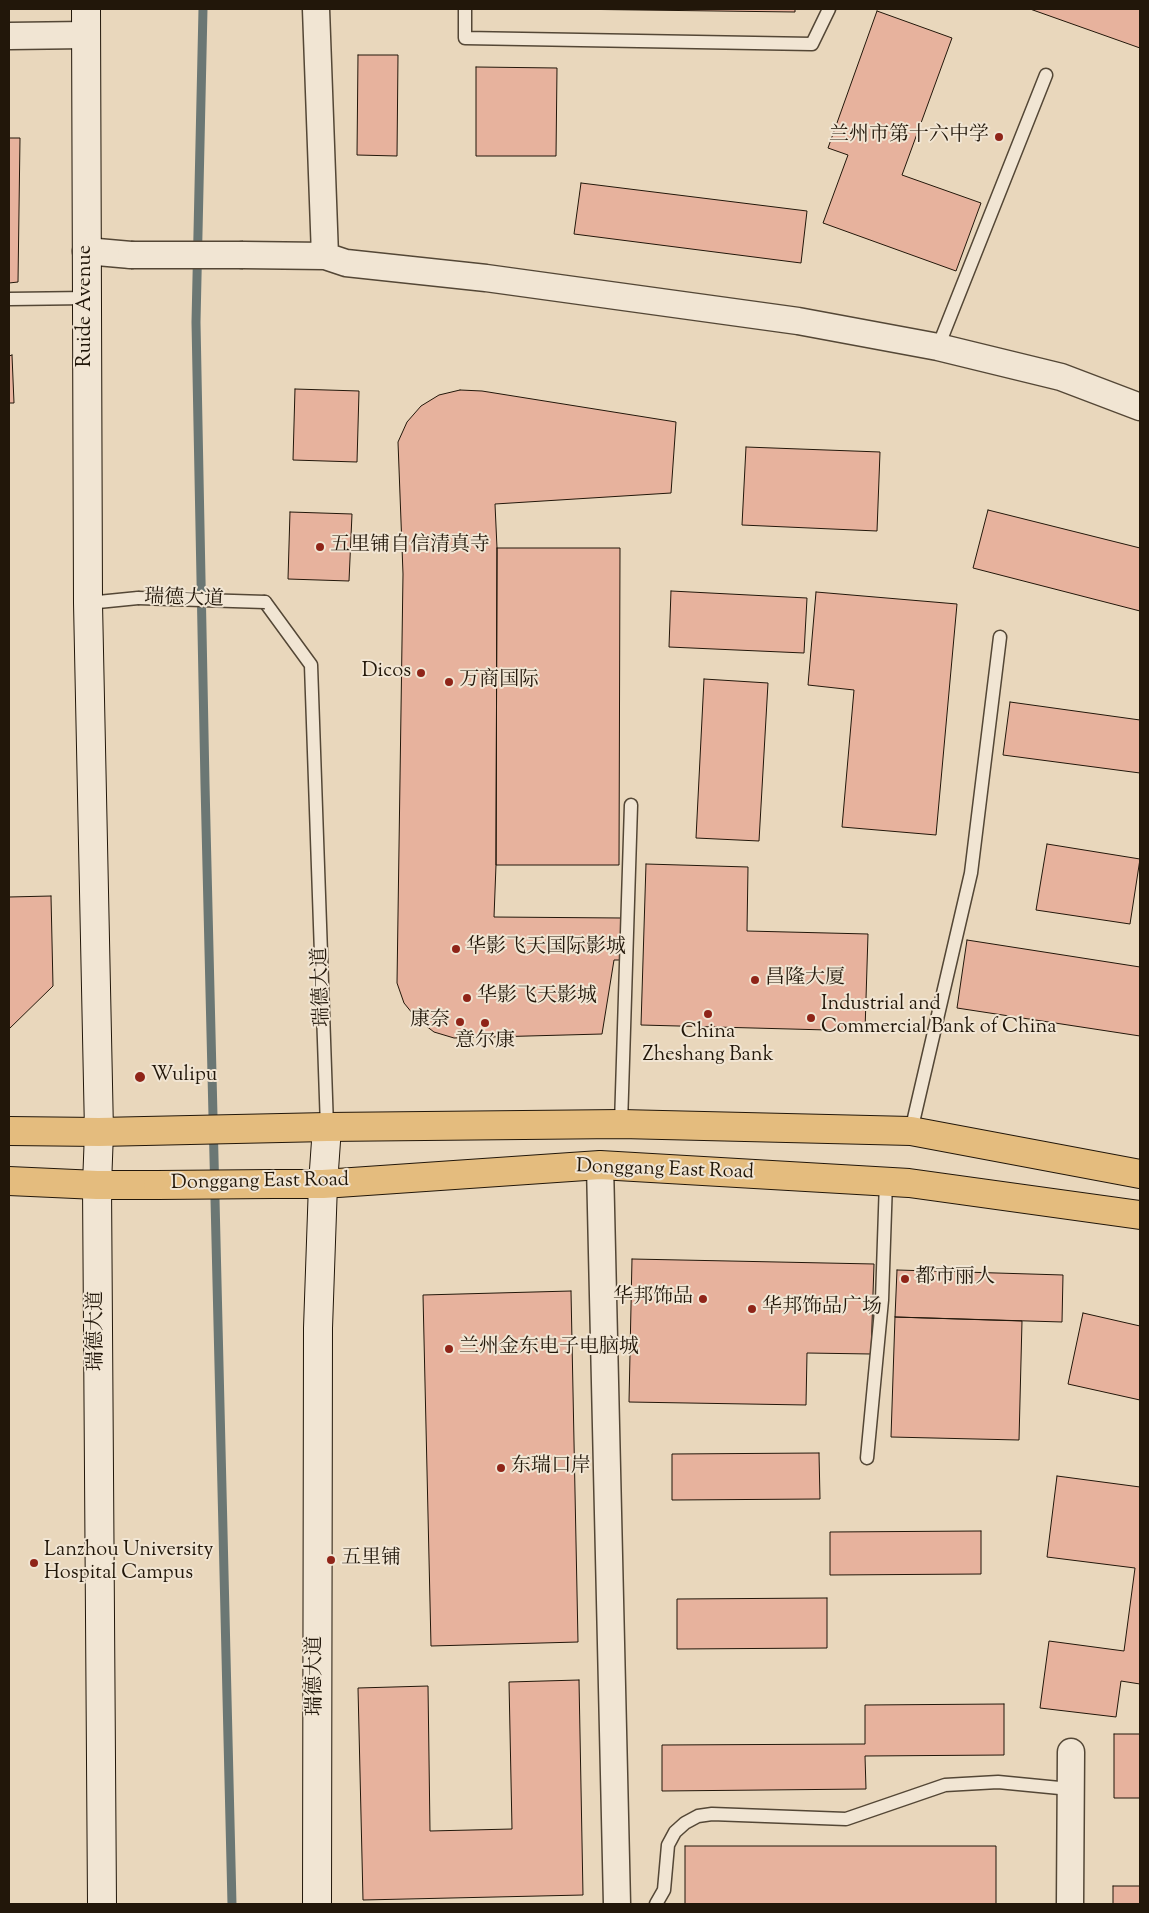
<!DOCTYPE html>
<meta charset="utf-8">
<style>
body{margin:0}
#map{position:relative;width:1149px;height:1913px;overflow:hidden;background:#e9d7bc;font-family:"Sorts Mill Goudy",serif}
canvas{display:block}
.frame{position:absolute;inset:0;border:10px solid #22170a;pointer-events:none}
</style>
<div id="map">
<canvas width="1149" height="1913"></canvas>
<div class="frame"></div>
</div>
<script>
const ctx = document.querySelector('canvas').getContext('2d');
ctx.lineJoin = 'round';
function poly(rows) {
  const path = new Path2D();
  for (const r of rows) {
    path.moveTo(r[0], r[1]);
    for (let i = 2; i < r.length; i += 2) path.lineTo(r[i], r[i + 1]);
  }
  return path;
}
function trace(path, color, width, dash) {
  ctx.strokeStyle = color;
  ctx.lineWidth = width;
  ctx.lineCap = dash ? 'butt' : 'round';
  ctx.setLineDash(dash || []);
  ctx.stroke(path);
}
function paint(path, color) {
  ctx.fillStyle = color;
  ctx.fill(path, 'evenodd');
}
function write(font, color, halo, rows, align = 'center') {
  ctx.font = font + ' "Sorts Mill Goudy","Noto Serif SC",serif';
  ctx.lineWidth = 4;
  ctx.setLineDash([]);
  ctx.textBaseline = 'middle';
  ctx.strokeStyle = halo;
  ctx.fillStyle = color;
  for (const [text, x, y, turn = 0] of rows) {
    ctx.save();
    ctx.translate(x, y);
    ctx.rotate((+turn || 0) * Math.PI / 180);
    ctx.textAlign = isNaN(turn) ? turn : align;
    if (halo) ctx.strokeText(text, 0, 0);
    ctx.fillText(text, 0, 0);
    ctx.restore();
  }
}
const stream = poly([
 [203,9,196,322,205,784,232,1904]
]);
const building = poly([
 [561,9,795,9,795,12,561,9],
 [1030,9,1140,9,1140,48,1030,9],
 [877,11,952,38,902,175,981,203,956,271,823,223,848,155,828,148,877,11],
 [358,55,398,55,397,156,357,155,358,55],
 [476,67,557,68,556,156,476,156,476,67],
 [9,138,20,138,18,282,9,283,9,138],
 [581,183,807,211,801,263,574,234,581,183],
 [12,355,14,403,9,403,9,356,12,355],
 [295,389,359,391,357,462,293,460,295,389],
 [460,390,482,391,676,422,671,493,495,504,497,548,496,865,494,917,622,918,621,960,614,960,602,1034,454,1038,434,1032,417,1019,404,1003,397,983,403,574,398,442,407,422,421,406,439,395,460,390],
 [746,447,880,452,877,531,742,525,746,447],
 [988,510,1140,548,1140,611,973,568,988,510],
 [290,512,352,514,349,581,288,579,290,512],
 [497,548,620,548,619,865,496,865,497,548],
 [671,591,807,598,804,653,669,647,671,591],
 [816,592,957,604,936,835,842,827,854,690,808,685,816,592],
 [704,679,768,683,759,841,696,838,704,679],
 [1010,702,1140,720,1140,773,1003,755,1010,702],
 [1047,844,1140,859,1130,924,1036,910,1047,844],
 [646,864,748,867,747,931,868,934,865,1031,641,1025,646,864],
 [51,896,53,986,9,1029,9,897,51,896],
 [967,940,1140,967,1140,1036,957,1008,967,940],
 [632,1259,874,1264,871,1354,807,1353,806,1405,629,1402,632,1259],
 [897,1270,1063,1275,1062,1322,895,1317,897,1270],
 [571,1291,578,1642,431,1646,423,1295,571,1291],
 [1083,1313,1140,1326,1140,1400,1068,1384,1083,1313],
 [895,1317,1022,1321,1019,1440,891,1437,895,1317],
 [819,1453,820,1499,672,1500,672,1454,819,1453],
 [1057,1476,1140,1487,1140,1684,1121,1681,1116,1717,1040,1708,1049,1641,1124,1651,1135,1568,1047,1557,1057,1476],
 [981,1531,981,1574,830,1575,830,1532,981,1531],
 [827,1598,827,1648,677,1649,677,1599,827,1598],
 [579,1680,583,1895,363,1900,358,1688,428,1686,430,1831,512,1829,509,1682,579,1680],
 [1004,1704,1004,1755,865,1756,866,1789,662,1791,662,1745,865,1744,865,1705,1004,1704],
 [1114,1734,1140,1734,1140,1798,1114,1798,1114,1734],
 [685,1846,996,1846,996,1904,685,1904,685,1846],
 [1113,1886,1140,1886,1140,1904,1113,1904,1113,1886]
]);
const lane = poly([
 [465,9,465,38,812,44,829,9],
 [9,299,87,298],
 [938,347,1046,75],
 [265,602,311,665,327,1127],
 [88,603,138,598],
 [621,1124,631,805],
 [911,1131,971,873,1000,637],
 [867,1458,882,1300,886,1181],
 [656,1904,664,1890,668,1845,675,1832,685,1823,698,1816,712,1814,846,1819,945,1785,998,1782,1070,1789]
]);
const street = poly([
 [316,9,325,256],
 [9,36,86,35],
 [86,251,131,255],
 [243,255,325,256,346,263,486,278,798,321,938,347,1061,377,1140,407],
 [600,1165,617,1904],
 [1070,1904,1071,1752]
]);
const secondary = poly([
 [86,9,88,603,99,1132,97,1185,102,1904],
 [317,1904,318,1328,323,1184,327,1127]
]);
const primary = poly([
 [9,1131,99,1132,327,1127,621,1124,911,1131,1140,1174],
 [9,1181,97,1185,158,1185],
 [273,1184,323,1184,600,1165,909,1183,1140,1215]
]);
const laneBridge = poly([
 [138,598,265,602]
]);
const streetBridge = poly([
 [131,255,243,255]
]);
const primaryBridge = poly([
 [158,1185,273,1184]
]);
const markers = [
 [999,137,5,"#8f2418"],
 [320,547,5,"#8f2418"],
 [421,673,5,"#8f2418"],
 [449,682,5,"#8f2418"],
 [456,949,5,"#8f2418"],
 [755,980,5,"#8f2418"],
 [467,998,5,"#8f2418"],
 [708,1014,5,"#8f2418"],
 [811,1018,5,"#8f2418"],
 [460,1022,5,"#8f2418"],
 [485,1023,5,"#8f2418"],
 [140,1077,6,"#8f2418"],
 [905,1279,5,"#8f2418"],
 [703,1299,5,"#8f2418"],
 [752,1309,5,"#8f2418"],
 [449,1349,5,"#8f2418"],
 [501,1468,5,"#8f2418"],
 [331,1560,5,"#8f2418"],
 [34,1563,5,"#8f2418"]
];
const poiNames = [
 ["兰州市第十六中学",989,137,"right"],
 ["五里铺自信清真寺",330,547],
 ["Dicos",411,673,"right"],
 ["万商国际",459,682],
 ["华影飞天国际影城",466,949],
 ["昌隆大厦",765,980],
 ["华影飞天影城",477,998],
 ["Industrial and",821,1006],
 ["Commercial Bank of China",821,1029],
 ["康奈",450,1022,"right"],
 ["China",708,1034,"center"],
 ["Zheshang Bank",708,1057,"center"],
 ["意尔康",485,1043,"center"],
 ["Wulipu",151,1077],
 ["都市丽人",915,1279],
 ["华邦饰品",693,1299,"right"],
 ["华邦饰品广场",762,1309],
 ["兰州金东电子电脑城",459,1349],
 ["东瑞口岸",511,1468],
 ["Lanzhou University",44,1552],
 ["Hospital Campus",44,1575],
 ["五里铺",341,1560]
];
const streetNames = [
 ["Ruide Avenue",87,306,-90],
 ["瑞德大道",184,600,2],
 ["瑞德大道",323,987,-92],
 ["Donggang East Road",665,1171,2],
 ["Donggang East Road",260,1183,-1],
 ["瑞德大道",98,1331,-90],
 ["瑞德大道",317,1676,-90]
];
trace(stream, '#6b7774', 9);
paint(building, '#e7b29d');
trace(building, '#22170a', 1);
trace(lane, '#544736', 15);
trace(street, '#544736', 29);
trace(secondary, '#22170a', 30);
trace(primary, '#22170a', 30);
trace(lane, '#f1e5d3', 12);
trace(street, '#f1e5d3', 26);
trace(secondary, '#f1e5d3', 28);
trace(primary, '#e4bc7e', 28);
trace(laneBridge, '#544736', 15, []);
trace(streetBridge, '#544736', 29, []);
trace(primaryBridge, '#22170a', 30, []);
trace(laneBridge, '#f1e5d3', 12);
trace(streetBridge, '#f1e5d3', 26);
trace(primaryBridge, '#e4bc7e', 28);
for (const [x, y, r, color] of markers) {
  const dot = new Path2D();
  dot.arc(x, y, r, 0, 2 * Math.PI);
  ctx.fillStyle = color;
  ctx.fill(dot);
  trace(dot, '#f1e5d3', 2);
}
write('20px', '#22170a', '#f1e5d3', poiNames, 'left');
write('20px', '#22170a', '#f1e5d3', streetNames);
</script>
